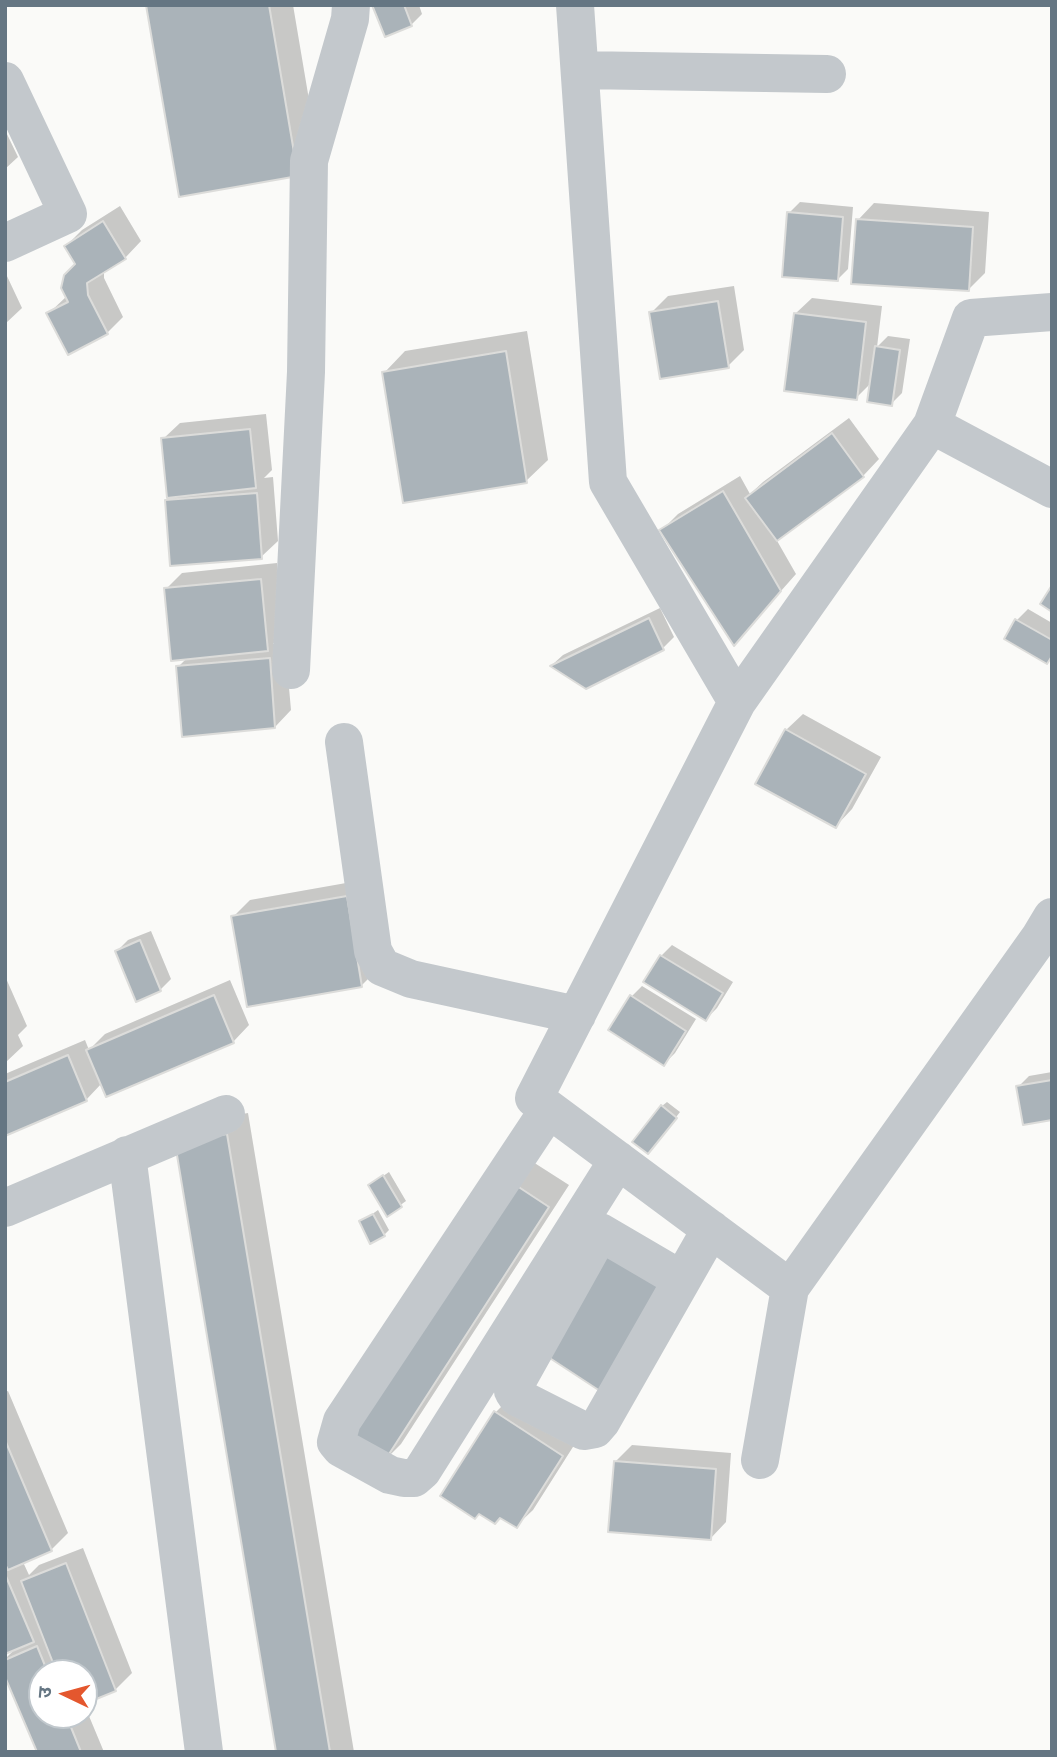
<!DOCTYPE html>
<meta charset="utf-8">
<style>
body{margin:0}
#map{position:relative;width:1057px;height:1757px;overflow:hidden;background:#fafaf8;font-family:"Titillium Web","Noto Sans Devanagari",sans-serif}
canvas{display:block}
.frame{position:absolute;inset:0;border:7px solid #657683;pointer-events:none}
.north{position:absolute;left:28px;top:1659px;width:70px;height:70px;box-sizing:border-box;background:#fff;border:2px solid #c1c8cd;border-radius:50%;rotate:275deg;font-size:19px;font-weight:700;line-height:28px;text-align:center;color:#657683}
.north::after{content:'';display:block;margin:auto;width:24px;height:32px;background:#e4572e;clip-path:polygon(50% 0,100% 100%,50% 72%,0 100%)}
</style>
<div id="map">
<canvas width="1057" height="1757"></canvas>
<div class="frame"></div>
<div class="north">उ</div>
</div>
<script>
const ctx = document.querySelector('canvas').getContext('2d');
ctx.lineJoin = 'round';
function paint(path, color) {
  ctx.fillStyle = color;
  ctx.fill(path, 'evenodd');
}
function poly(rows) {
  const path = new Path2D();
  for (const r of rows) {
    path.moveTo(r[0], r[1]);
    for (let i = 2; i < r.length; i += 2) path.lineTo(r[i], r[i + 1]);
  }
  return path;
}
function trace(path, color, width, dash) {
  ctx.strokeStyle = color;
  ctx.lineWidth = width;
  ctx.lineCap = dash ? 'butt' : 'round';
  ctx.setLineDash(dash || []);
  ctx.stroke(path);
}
const shadow = poly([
 [148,5,293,5,318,153,297,174],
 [374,5,419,5,422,14,411,25],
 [5,130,18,157,5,169],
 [800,202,853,207,848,269,837,280,789,213],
 [874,203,989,212,985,273,968,290,858,220],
 [120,206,141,241,125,258,104,271,104,278,123,317,107,333,49,313,67,296,78,264,66,246,82,230],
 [6,274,22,308,5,324,5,275],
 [734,286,744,350,728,366,651,313,668,296],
 [812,298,882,306,877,347,888,336,910,339,902,393,891,404,871,383,856,398,795,314],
 [527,331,548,460,526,481,384,373,405,351],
 [266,414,272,470,264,478,273,477,278,541,261,557,167,501,172,495,163,439,180,423],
 [849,418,879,459,863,476,776,539,796,574,734,644,662,530,678,514,740,476,750,494,763,482],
 [277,563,283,633,273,644,285,643,291,710,275,727,178,667,188,657,166,589,182,573],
 [660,608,674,637,663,648,586,687,552,665,563,655],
 [1028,609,1052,623,1052,657,1047,662,1017,620],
 [803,714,881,757,852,809,836,826,786,730],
 [363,880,378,969,362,985,233,917,250,900],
 [151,931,171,979,160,990,117,951,128,940],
 [672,945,733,982,717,1008,706,1019,645,981,661,956],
 [5,976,27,1026,18,1035,23,1046,5,1063],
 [230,980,249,1025,233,1042,102,1083,86,1100,5,1134,5,1074,85,1040,89,1050,105,1034],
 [642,986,696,1019,675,1053,664,1064,631,997],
 [1052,1072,1052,1119,1018,1087,1029,1076],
 [667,1102,680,1112,653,1147,662,1106],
 [248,1113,354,1752,278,1752,198,1122],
 [533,1162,569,1185,401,1444,379,1466,344,1442],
 [389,1172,406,1201,388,1214,370,1185],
 [378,1210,389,1230,384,1235,361,1222],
 [8,1391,68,1533,51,1550,23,1562,29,1575,39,1565,83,1548,132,1673,115,1690,84,1702,84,1673,42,1673,42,1715,84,1715,84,1704,104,1752,39,1752,5,1672,5,1659,17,1647,5,1652,5,1392],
 [512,1396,578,1439,533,1510,516,1526,496,1412],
 [632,1445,731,1453,726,1522,710,1539,615,1462]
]);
const building = poly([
 [146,5,269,5,298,176,179,197,146,5],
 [372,5,404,5,412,26,385,37,372,5],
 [787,212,843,217,838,281,782,277,787,212],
 [856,219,973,227,969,291,851,284,856,219],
 [103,221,126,259,87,283,88,295,108,334,68,355,46,313,68,302,61,288,64,275,75,264,64,246,103,221],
 [718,301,729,368,660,379,649,312,718,301],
 [794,313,866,322,857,400,784,391,794,313],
 [875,346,900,350,892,406,867,402,875,346],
 [506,351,527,483,403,503,382,372,506,351],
 [250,429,256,488,167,498,161,438,250,429],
 [832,433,864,477,777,541,745,498,832,433],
 [723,491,781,591,734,646,659,530,723,491],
 [257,493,262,559,170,566,165,500,257,493],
 [261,579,268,651,171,661,164,588,261,579],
 [1052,585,1052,612,1040,604,1052,585],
 [649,618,664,650,586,689,550,666,649,618],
 [1015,619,1052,640,1052,656,1047,664,1004,639,1015,619],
 [270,658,275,728,182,737,176,666,270,658],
 [785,729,866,774,836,828,755,784,785,729],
 [347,896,362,987,247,1007,231,916,347,896],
 [140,940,161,991,136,1002,115,951,140,940],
 [660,955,723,993,706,1021,643,982,660,955],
 [214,995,234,1043,106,1097,86,1050,214,995],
 [630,995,686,1031,664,1066,608,1030,630,995],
 [68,1055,87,1101,5,1136,5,1082,68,1055],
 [1052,1080,1052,1120,1023,1125,1016,1086,1052,1080],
 [661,1105,677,1118,648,1154,632,1142,661,1105],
 [227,1134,330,1752,276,1752,175,1143,227,1134],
 [383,1175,402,1207,387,1217,368,1185,383,1175],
 [511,1182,549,1207,380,1468,341,1443,511,1182],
 [373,1214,385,1236,370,1244,359,1221,373,1214],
 [601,1249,665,1291,600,1391,536,1349,601,1249],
 [494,1411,563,1456,517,1528,500,1518,495,1524,479,1514,475,1519,440,1496,494,1411],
 [5,1440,52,1551,8,1570,5,1564,5,1440],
 [614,1461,716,1469,711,1540,608,1532,614,1461],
 [66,1563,116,1691,84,1704,84,1673,57,1673,21,1581,66,1563],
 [5,1574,34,1642,5,1654,5,1574],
 [37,1646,48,1673,42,1673,42,1715,66,1715,81,1752,37,1752,5,1677,5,1660,37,1646]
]);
const minor = poly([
 [575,5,608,482,737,702],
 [580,70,827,74],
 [5,81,68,214,5,243],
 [932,425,971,318,1052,312],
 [1052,489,932,425,737,702,534,1098,790,1288,1040,937,1052,917],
 [291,670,306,372,309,161,350,19,351,5],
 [344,742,373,951,382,967,411,979,577,1015],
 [549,1109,342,1421,336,1442,341,1448,390,1475,404,1478,414,1478,422,1471,618,1160],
 [127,1155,204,1752],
 [5,1208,226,1114],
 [600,1232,682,1280],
 [592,1247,516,1383,513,1391,517,1397,584,1431,595,1429,601,1422,711,1229],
 [760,1460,790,1288]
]);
paint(shadow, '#0003');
paint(building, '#aab3b9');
trace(building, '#dcdcda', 2);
trace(minor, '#c3c8cc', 38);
</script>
